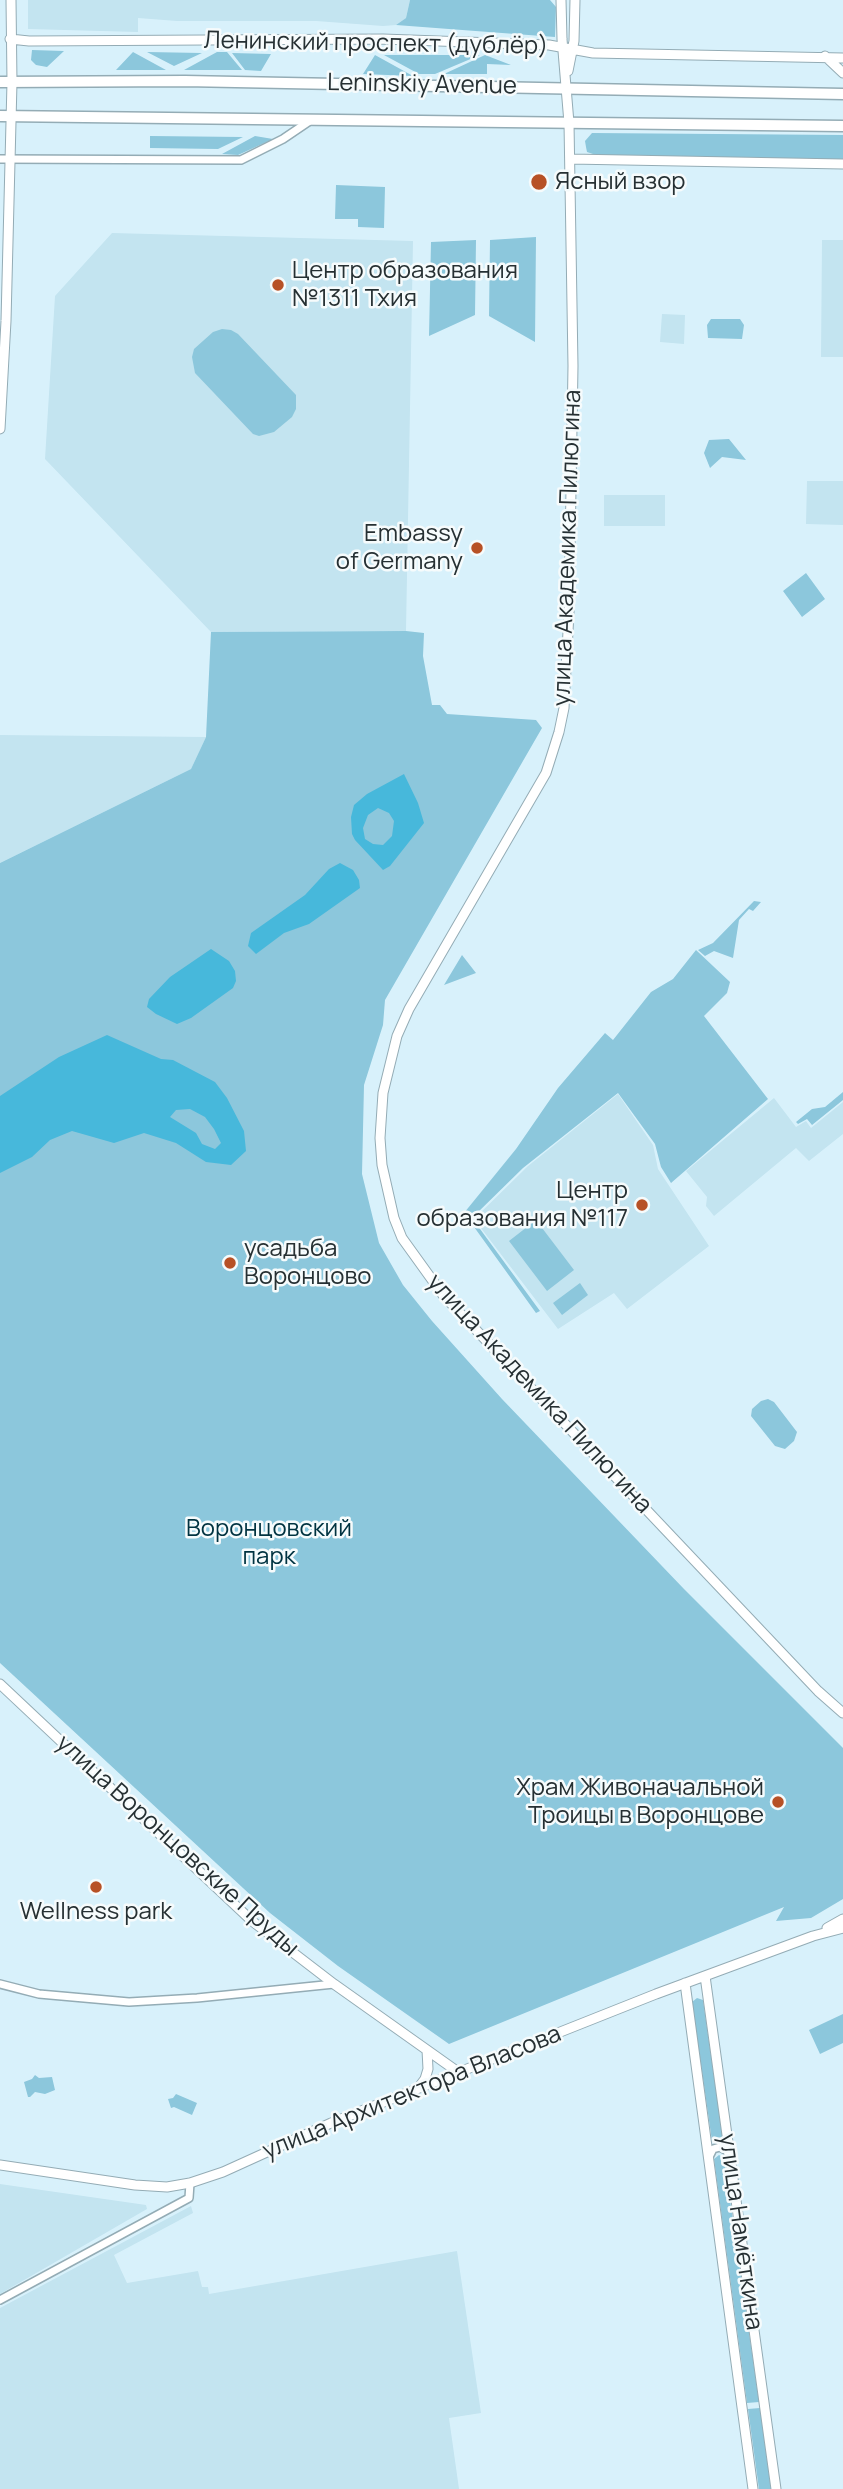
<!DOCTYPE html>
<meta charset="utf-8">
<style>
body{margin:0}
canvas{display:block;background:#d8f1fb}
</style>
<canvas width="843" height="2489"></canvas>
<script>
const ctx = document.querySelector('canvas').getContext('2d');
ctx.lineJoin = 'round';
function paint(path, color) {
  ctx.fillStyle = color;
  ctx.fill(path, 'evenodd');
}
function poly(rows) {
  const path = new Path2D();
  for (const r of rows) {
    path.moveTo(r[0], r[1]);
    for (let i = 2; i < r.length; i += 2) path.lineTo(r[i], r[i + 1]);
  }
  return path;
}
function trace(path, color, width, dash) {
  ctx.strokeStyle = color;
  ctx.lineWidth = width;
  ctx.lineCap = dash ? 'butt' : 'round';
  ctx.setLineDash(dash || []);
  ctx.stroke(path);
}
function write(font, color, halo, rows, align = 'center') {
  ctx.font = font + ' Manrope,sans-serif';
  ctx.lineWidth = 5;
  ctx.setLineDash([]);
  ctx.textBaseline = 'middle';
  ctx.strokeStyle = halo;
  ctx.fillStyle = color;
  for (const [text, x, y, turn = 0] of rows) {
    ctx.save();
    ctx.translate(x, y);
    ctx.rotate((+turn || 0) * Math.PI / 180);
    ctx.textAlign = isNaN(turn) ? turn : align;
    if (halo) ctx.strokeText(text, 0, 0);
    ctx.fillText(text, 0, 0);
    ctx.restore();
  }
}
const built = poly([
 [28,0,410,0,406,18,396,25,383,26,316,21,177,21,138,18,138,32,28,29],
 [112,233,413,241,406,631,211,632,45,459,55,296],
 [822,240,843,240,843,357,821,357],
 [662,314,685,315,684,344,660,342],
 [807,481,843,481,843,525,806,524],
 [604,495,665,495,665,526,604,526],
 [0,735,206,737,191,769,0,863],
 [618,1094,653,1145,658,1169,709,1246,627,1309,614,1293,558,1329,474,1219,528,1166],
 [774,1098,796,1127,806,1121,811,1128,843,1102,843,1134,809,1161,796,1148,714,1216,706,1206,707,1197,686,1171],
 [0,2184,146,2205,147,2209,0,2294],
 [191,2206,193,2213,114,2255,127,2283,198,2271,202,2287,208,2287,209,2294,457,2251,481,2413,449,2418,459,2489,0,2489,0,2308]
]);
const green = poly([
 [410,0,550,0,556,7,555,37,396,25,406,18],
 [32,50,64,51,47,67,36,65,31,60],
 [133,52,166,70,116,70],
 [147,52,202,53,174,66],
 [217,52,227,52,242,70,184,70],
 [232,53,271,54,261,71,245,70],
 [375,55,413,76,363,74],
 [384,55,480,55,435,74,419,74],
 [485,55,511,65,487,64,487,74,444,74],
 [592,133,843,135,843,160,599,156,587,152,586,147,585,141],
 [150,136,243,137,218,149,150,148],
 [255,136,273,139,238,155,222,154],
 [336,185,385,187,384,228,358,227,358,219,335,219],
 [536,237,535,342,489,316,490,240],
 [476,240,475,315,429,336,431,242],
 [711,319,740,319,744,325,742,339,708,338,707,325],
 [222,329,231,330,238,334,296,395,296,409,292,417,274,432,259,436,253,434,195,373,192,357,194,349,213,332],
 [729,439,746,460,722,457,710,468,704,453,709,440],
 [806,573,825,599,802,617,783,591],
 [406,631,424,633,423,656,432,705,440,705,447,714,536,720,542,728,385,1000,383,1025,364,1085,362,1174,379,1243,403,1285,432,1321,502,1399,684,1589,843,1748,843,1899,811,1918,776,1921,784,1907,449,2044,338,1966,270,1913,0,1663,0,863,191,769,206,737,211,632],
 [754,901,761,902,753,911,749,909,739,920,733,958,714,951,705,956,698,950,713,943],
 [696,950,730,982,727,993,704,1016,768,1099,671,1183,661,1167,655,1144,618,1093,523,1168,472,1218,540,1311,536,1313,464,1213,516,1149,558,1088,605,1033,613,1040,651,992,673,979],
 [462,955,476,973,444,985],
 [843,1092,843,1100,812,1125,807,1119,798,1124,796,1122,812,1109,825,1107],
 [536,1220,574,1270,547,1291,509,1241],
 [580,1283,588,1295,562,1315,553,1303],
 [768,1399,774,1402,797,1432,794,1441,785,1449,775,1446,751,1416,752,1409,761,1401],
 [697,1998,703,2000,723,2139,717,2138,712,2141,692,2002],
 [843,2014,843,2043,820,2054,809,2030],
 [35,2075,39,2078,52,2077,55,2090,45,2094,35,2092,30,2097,28,2097,24,2082,32,2079],
 [176,2094,197,2103,192,2115,174,2107,171,2108,168,2099,173,2098],
 [719,2155,724,2158,759,2402,747,2403,714,2159],
 [760,2408,771,2489,759,2489,748,2409]
]);
const water = poly([
 [404,774,418,803,424,823,390,866,383,870,355,840,352,834,351,817,354,805,367,794],
 [378,808,389,813,394,821,392,836,383,845,373,844,365,839,363,828,368,815],
 [340,863,353,870,359,880,360,888,309,924,284,933,256,954,248,946,251,933,305,895,329,869],
 [211,949,229,961,235,971,236,981,233,988,191,1018,177,1024,156,1014,147,1007,149,999,170,977],
 [107,1035,161,1059,173,1060,215,1082,227,1098,244,1131,246,1151,231,1165,206,1162,176,1143,144,1133,114,1143,72,1131,50,1140,32,1157,0,1173,0,1096,59,1057],
 [190,1109,205,1117,214,1129,221,1143,215,1149,202,1144,196,1133,170,1117,176,1110]
]);
const minor = poly([
 [0,159,241,160,283,139,311,120],
 [0,1984,39,1994,129,2002,197,1998,334,1984],
 [709,2157,713,2149,720,2147,727,2151,729,2156],
 [0,2300,189,2198,190,2183]
]);
const tertiary = poly([
 [561,0,562,39,569,123,573,366,569,612,564,708,559,732,546,773,409,1009,397,1036,383,1093,380,1138,382,1165,394,1218,402,1238,443,1295,818,1691,843,1713],
 [10,39,29,41,383,39,549,45,593,53,843,58],
 [825,56,843,73],
 [568,71,574,41,575,0],
 [570,159,843,164],
 [0,429,6,321,12,82,11,0],
 [0,1684,252,1921,334,1984,458,2072],
 [827,1928,843,1919],
 [705,1976,776,2489],
 [685,1983,753,2489],
 [419,2087,425,2079,428,2069,427,2050],
 [0,2165,135,2185,167,2187,190,2183,223,2172,331,2123,656,1994,813,1936,843,1928]
]);
const primary = poly([
 [0,82,185,81,843,94],
 [0,116,843,126]
]);
const markers = [
 [539,182,9,"#b75126"],
 [278,285,7,"#b75126"],
 [477,548,7,"#b75126"],
 [642,1205,7,"#b75126"],
 [230,1263,7,"#b75126"],
 [778,1802,7,"#b75126"],
 [96,1887,7,"#b75126"]
];
const streetNames = [
 ["Ленинский проспект (дублёр)",376,44,1],
 ["Leninskiy Avenue",422,85,1],
 ["улица Академика Пилюгина",568,548,-88],
 ["улица Академика Пилюгина",539,1394,47],
 ["улица Воронцовские Пруды",177,1846,42],
 ["улица Архитектора Власова",412,2093,-22],
 ["улица Намёткина",740,2232,82]
];
const poiNames = [
 ["Ясный взор",555,182],
 ["Центр образования",292,271],
 ["№1311 Тхия",292,299],
 ["Embassy",463,534,"right"],
 ["of Germany",463,562,"right"],
 ["Центр",628,1191,"right"],
 ["образования №117",628,1219,"right"],
 ["усадьба",244,1249],
 ["Воронцово",244,1277],
 ["Храм Живоначальной",764,1788,"right"],
 ["Троицы в Воронцове",764,1816,"right"],
 ["Wellness park",96,1912,"center"]
];
const parkNames = [
 ["Воронцовский",269,1529],
 ["парк",269,1557]
];
paint(built, '#c3e4f0');
paint(green, '#8cc7dc');
paint(water, '#47b8db');
trace(minor, '#94acb5', 10);
trace(tertiary, '#94acb5', 11);
trace(primary, '#94acb5', 13);
trace(minor, '#fff', 7);
trace(tertiary, '#fff', 9);
trace(primary, '#fff', 10);
for (const [x, y, r, color] of markers) {
  const dot = new Path2D();
  dot.arc(x, y, r, 0, 2 * Math.PI);
  ctx.fillStyle = color;
  ctx.fill(dot);
  trace(dot, '#f6fbfc', 2.5);
}
write('24px', '#263033', '#f6fbfc', streetNames);
write('24px', '#263033', '#f6fbfc', poiNames, 'left');
write('24px', '#003341', '#f6fbfc', parkNames);
</script>
